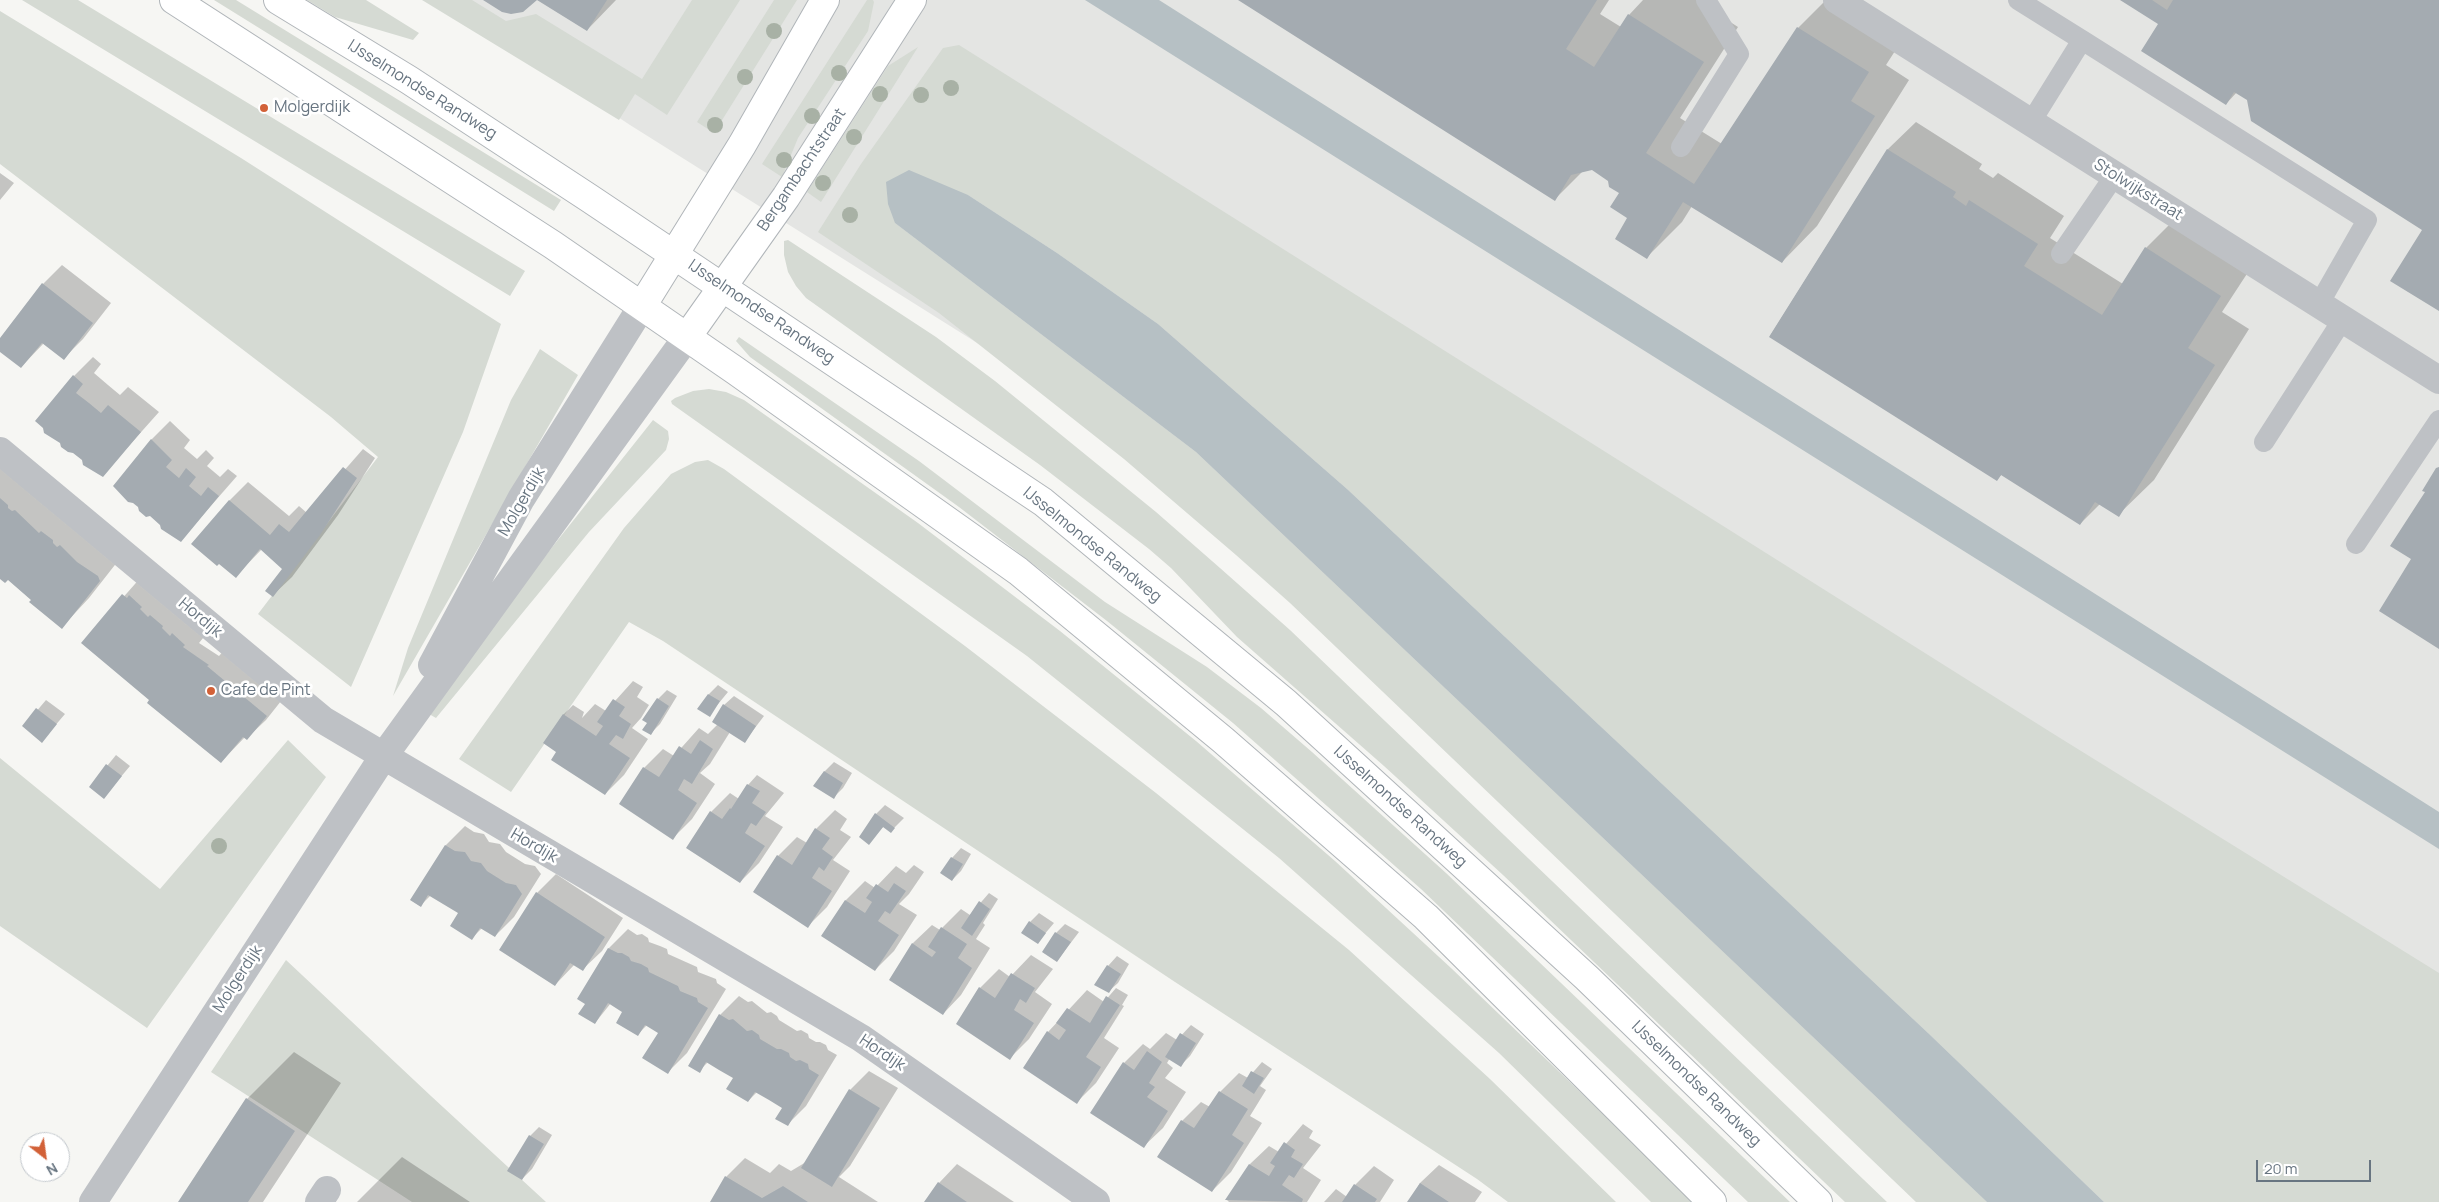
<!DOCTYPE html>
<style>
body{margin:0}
#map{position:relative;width:2439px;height:1202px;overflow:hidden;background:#f6f6f3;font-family:Manrope,sans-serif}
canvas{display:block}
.north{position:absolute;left:20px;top:1132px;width:50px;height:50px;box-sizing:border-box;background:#fff;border:1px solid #c3c8cd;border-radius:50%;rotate:150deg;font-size:14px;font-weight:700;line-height:20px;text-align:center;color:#687581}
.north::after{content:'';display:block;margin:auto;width:18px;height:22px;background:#d26138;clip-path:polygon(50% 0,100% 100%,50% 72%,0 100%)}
.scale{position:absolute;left:2256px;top:1160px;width:115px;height:22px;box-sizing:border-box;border:2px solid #687581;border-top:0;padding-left:6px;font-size:15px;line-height:18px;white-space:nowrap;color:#687581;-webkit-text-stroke:4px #fff;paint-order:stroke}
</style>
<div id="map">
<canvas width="2439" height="1202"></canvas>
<div class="north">N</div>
<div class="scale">20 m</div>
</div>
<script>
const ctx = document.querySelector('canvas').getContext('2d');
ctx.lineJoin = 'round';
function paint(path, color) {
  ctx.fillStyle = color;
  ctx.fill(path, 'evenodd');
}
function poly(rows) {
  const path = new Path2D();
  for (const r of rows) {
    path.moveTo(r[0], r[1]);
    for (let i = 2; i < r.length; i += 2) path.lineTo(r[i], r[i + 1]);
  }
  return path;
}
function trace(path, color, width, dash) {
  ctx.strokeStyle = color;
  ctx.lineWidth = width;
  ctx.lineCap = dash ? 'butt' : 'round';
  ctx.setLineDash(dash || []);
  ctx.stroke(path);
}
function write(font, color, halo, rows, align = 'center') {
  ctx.font = font + ' Manrope,sans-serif';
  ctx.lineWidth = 5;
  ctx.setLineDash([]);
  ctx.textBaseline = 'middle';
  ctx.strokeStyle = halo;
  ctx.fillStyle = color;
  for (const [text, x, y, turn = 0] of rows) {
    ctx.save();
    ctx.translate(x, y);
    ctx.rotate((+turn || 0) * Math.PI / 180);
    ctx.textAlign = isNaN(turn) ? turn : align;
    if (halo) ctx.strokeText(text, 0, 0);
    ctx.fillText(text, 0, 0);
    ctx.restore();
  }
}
const built = poly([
 [442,0,2439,0,2439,1202,1941,1202,1520,794,1060,395,630,125]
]);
const green = poly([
 [22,0,78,0,525,271,510,296],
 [214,0,236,0,561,200,554,211],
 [307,0,366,0,419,33,413,40,335,17],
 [422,0,472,0,506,21,536,14,642,79,692,0,740,0,667,115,635,94,619,120],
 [774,0,797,0,714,133,697,122],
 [867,0,873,0,874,2,868,31,798,138,782,177,762,164],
 [0,11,241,158,501,324,463,432,351,687,258,614,378,457,331,417,0,164],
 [959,45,2052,733,2439,973,2439,1202,2104,1202,1928,1033,1347,489,1158,324,1057,253,968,195,895,223,1196,452,1987,1202,1916,1202,1290,603,1236,555,1124,459,939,313,818,232,861,164,943,48],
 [918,47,821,202,807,192,888,66],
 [788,240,936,337,995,381,1156,512,1220,568,1290,630,1887,1202,1845,1202,1503,875,1384,766,1237,637,1171,568,1149,549,1040,465,806,298,796,286,788,272,784,255,784,241],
 [739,337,919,461,1105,602,1207,667,1261,708,1312,752,1446,873,1790,1202,1748,1202,1421,889,1233,723,1107,621,959,507,750,357,736,341],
 [540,349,578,375,393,696,408,648,511,400],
 [709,389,726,392,744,400,918,523,1060,631,1196,741,1335,861,1451,968,1695,1202,1651,1202,1499,1053,1279,858,1027,656,672,404,671,401,675,398,693,391],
 [653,420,668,431,669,439,666,450,589,532,436,718,429,714,465,657],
 [708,460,724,469,965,646,1156,793,1349,950,1490,1079,1616,1202,1508,1202,1477,1179,1175,982,663,641,629,622,511,792,459,759,624,528,671,474,695,462],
 [288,740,326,777,147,1028,0,926,0,758,160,889],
 [286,960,431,1096,546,1202,412,1202,211,1072]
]);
const water = poly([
 [1085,0,1159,0,2439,812,2439,849],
 [909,170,968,195,1057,253,1158,324,1347,489,1928,1033,2104,1202,1987,1202,1196,452,895,223,888,204,886,182]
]);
const shadow = poly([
 [539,0,616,0,587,30],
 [1240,0,1609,0,1600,14,1621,27,1629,15,1643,0,1696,0,1738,27,1680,118,1722,144,1798,28,1826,0,1904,37,1886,65,1909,80,1817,226,1782,262,1692,206,1682,222,1647,257,1621,193,1609,180,1592,169,1583,171,1555,199],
 [2122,0,2439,0,2439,310,2424,229,2248,99,2237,92,2226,104,2164,18],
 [1916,122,1982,164,1979,169,1993,178,1998,173,2064,216,2050,238,2123,284,2146,248,2181,213,2256,260,2222,312,2249,329,2154,480,2118,515,2100,504,2080,524,2002,474,1997,480,1770,336,1888,149],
 [0,173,14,183,0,200],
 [62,265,111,303,83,339,64,358,44,343,21,367,0,351,0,340,43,284],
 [93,357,101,364,94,373,108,385,120,395,128,387,159,412,102,476,73,451,74,376],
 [170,421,190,440,184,448,197,459,206,450,214,458,207,466,220,477,228,469,237,476,181,540,151,440],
 [363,449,375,458,338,515,292,577,273,595,284,569,262,549,236,576,229,501,248,482,289,516,299,506,307,513],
 [0,468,118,561,89,598,62,627,8,579,0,577],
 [142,576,208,632,199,643,219,656,226,648,285,696,266,720,247,738,245,737,221,762,158,692,83,643],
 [633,681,643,687,637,697,649,705,641,718,632,728,648,739,624,775,605,794,558,751,545,743,564,714,573,705,584,712,582,718,595,704,606,711],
 [718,685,728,692,709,715,709,694],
 [667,690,677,696,660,724,651,733,658,699],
 [734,696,764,716,745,741,730,732,710,764,700,773,715,784,692,819,673,838,644,768,663,749,674,756,699,728,708,734,718,724,724,705],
 [46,700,65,714,42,741,24,726],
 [116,755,130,766,104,797,90,787],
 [834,762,852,773,843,788,834,797,824,772],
 [757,775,784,793,765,816,783,827,759,863,740,882,688,848,711,812,730,793,739,799,748,785],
 [885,805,904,818,891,831,884,826,869,843,876,814],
 [835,810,847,819,840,830,851,837,833,860,850,871,827,907,808,926,755,891,778,856,797,837,807,843,816,829],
 [465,826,474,832,484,834,489,842,500,844,506,852,525,864,535,866,541,874,514,917,495,936,482,928,472,938,459,913,431,895,420,906,411,900,446,845],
 [961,848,971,854,961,871,952,880,952,858],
 [914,865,924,872,909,894,899,904,917,915,894,951,875,970,823,936,846,900,865,881,875,888,896,866,906,873],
 [556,874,623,918,602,951,583,969,575,964,555,985,537,893],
 [989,893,998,899,983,923,985,925,976,939,990,948,961,995,943,1014,890,980,913,943,932,925,940,930,961,909,970,915],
 [1039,913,1054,923,1038,942,1030,922],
 [1065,924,1079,932,1057,961,1056,933],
 [628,929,637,935,642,934,648,938,649,942,660,946,667,949,668,954,697,967,698,972,716,979,717,983,726,989,687,1053,668,1072,660,1033,647,1025,638,1034,624,1011,611,1003,595,1023,587,1004,579,998,609,948],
 [1031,955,1053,969,1035,992,1052,1004,1029,1039,1010,1058,980,988,999,969,1010,977],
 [1117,956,1129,964,1118,983,1108,992,1108,966],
 [1116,988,1128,995,1122,1005,1124,1006,1104,1038,1119,1048,1096,1083,1077,1102,1048,1032,1087,990,1104,1002],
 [739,996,748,1002,752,1001,767,1013,771,1012,777,1016,779,1020,797,1031,801,1030,808,1034,809,1038,816,1042,820,1042,826,1045,828,1050,837,1055,806,1106,787,1125,784,1108,757,1092,748,1101,734,1078,708,1062,699,1071,720,1015],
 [1191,1025,1204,1034,1190,1056,1181,1065,1170,1058,1167,1063,1173,1068,1165,1078,1186,1092,1163,1128,1144,1146,1124,1063,1143,1044,1150,1049,1166,1033,1177,1040],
 [294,1052,341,1083,263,1202,179,1202,247,1099],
 [1262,1062,1272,1069,1260,1086,1266,1090,1250,1116,1262,1123,1231,1172,1212,1191,1159,1156,1182,1121,1201,1102,1210,1107,1220,1092,1239,1073,1248,1078],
 [869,1071,898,1088,850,1166,839,1177,878,1202,711,1202,726,1177,745,1158,770,1173,779,1164,791,1171,806,1162,850,1090],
 [1303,1124,1313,1131,1309,1138,1321,1145,1303,1168,1321,1180,1307,1202,1229,1202,1227,1200,1250,1164,1269,1146,1279,1152],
 [539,1127,552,1135,532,1169,522,1179,530,1136],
 [402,1157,470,1202,357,1202],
 [957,1164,1014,1202,926,1202,939,1183],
 [1439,1165,1482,1192,1475,1202,1409,1202,1420,1183],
 [1374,1166,1394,1180,1380,1202,1324,1202,1336,1189,1347,1197,1355,1185]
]);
const building = poly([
 [483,0,537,0,523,12,511,14,502,12],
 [537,0,607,0,587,31],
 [1238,0,1597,0,1566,49,1594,67,1628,14,1704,62,1646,153,1694,184,1797,27,1869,72,1851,101,1875,116,1782,263,1683,202,1647,259,1615,239,1627,218,1610,207,1619,193,1609,187,1608,181,1592,170,1571,175,1555,201],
 [2120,0,2152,0,2167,10,2173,0,2439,0,2439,311,2390,281,2422,230,2251,121,2247,100,2234,92,2226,105,2141,51,2158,24],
 [1887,149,1956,192,1953,197,1966,206,1969,200,2038,244,2024,266,2102,315,2145,247,2221,296,2188,348,2215,365,2119,517,2095,502,2080,525,2001,475,1997,481,1769,337],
 [42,283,93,323,64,360,42,343,21,368,0,352,0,338],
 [73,375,83,384,76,393,89,403,101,413,108,405,141,432,103,477,83,465,82,460,73,453,68,452,61,447,60,443,44,433,43,428,35,421],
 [151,439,172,460,166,467,179,478,186,468,196,477,189,486,201,496,208,487,219,496,181,542,161,529,160,525,150,516,146,517,139,511,138,507,133,503,128,502,113,486],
 [343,467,357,478,320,535,273,597,265,591,282,569,260,549,236,578,219,564,217,566,191,544,229,500,270,535,279,524,289,532],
 [2439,467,2439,649,2379,611,2411,559,2390,546,2425,492,2422,491,2436,468],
 [0,498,8,505,8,508,12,511,15,510,39,533,41,531,53,540,53,543,57,547,60,545,77,562,98,576,100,581,62,629,29,602,31,600,8,580,5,583,0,579],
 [122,594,127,598,129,595,142,607,140,609,148,617,150,615,163,626,162,628,170,636,172,633,185,645,183,647,209,665,207,666,267,716,247,740,243,737,221,763,147,703,149,700,81,643],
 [708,694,720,701,710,717,697,709],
 [657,698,669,706,651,735,642,730,647,723,642,720],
 [613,699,625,707,619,716,631,724,623,739,616,735,609,744,630,758,605,795,551,760,556,752,543,743,563,714,596,736,603,726,597,722],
 [723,704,756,726,745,743,712,722],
 [36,708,57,724,42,743,22,726],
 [700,740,713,749,692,784,684,779,678,790,697,803,673,840,619,804,643,767,659,777,679,746,691,754],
 [106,764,122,776,104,799,89,787],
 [824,771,843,783,834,799,813,786],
 [747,784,760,791,752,803,766,812,756,826,751,823,745,833,765,846,740,883,686,848,710,811,722,819,730,808,731,809],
 [875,813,895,828,891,833,883,827,869,845,859,837],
 [815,828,830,838,822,849,833,857,824,871,819,867,812,878,832,891,808,928,753,892,777,855,792,865],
 [445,845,455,851,465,852,471,861,481,863,487,871,506,883,516,885,522,894,495,937,480,928,472,940,450,926,458,913,428,895,421,907,410,900],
 [951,857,963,864,952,881,940,873],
 [894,883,906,891,890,914,885,911,878,921,899,935,875,971,821,936,845,900,865,913,872,902,866,898,876,884,888,892],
 [536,892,605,937,583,971,570,963,555,986,499,950],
 [979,901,990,909,972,936,961,928],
 [1029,921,1046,933,1038,944,1021,933],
 [941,927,967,944,958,958,972,968,943,1015,889,980,912,943,932,957,936,952,928,947],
 [1055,932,1071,942,1057,962,1042,952],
 [608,948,618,953,622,953,629,957,631,961,641,964,648,968,649,972,678,986,680,991,697,998,698,1002,708,1008,668,1074,642,1058,658,1033,645,1025,638,1036,616,1023,622,1012,608,1003,595,1024,578,1014,585,1004,577,999],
 [1107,965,1121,974,1109,993,1094,985],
 [1011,973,1035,988,1026,1003,1020,999,1014,1010,1034,1023,1010,1060,956,1024,979,987,995,998],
 [1106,996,1120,1005,1086,1057,1101,1067,1077,1104,1023,1068,1047,1031,1059,1040,1066,1030,1056,1023,1067,1008,1090,1023],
 [719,1014,729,1020,733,1019,747,1031,752,1030,759,1035,760,1039,777,1049,781,1049,789,1053,790,1057,796,1061,800,1060,808,1064,809,1069,819,1075,788,1126,775,1119,782,1108,769,1100,755,1092,748,1102,726,1089,733,1078,719,1070,706,1062,700,1073,688,1066],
 [1180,1033,1196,1043,1181,1067,1165,1057],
 [1147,1051,1162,1062,1149,1083,1155,1087,1147,1097,1168,1111,1144,1148,1090,1113,1123,1062,1134,1070],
 [1251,1071,1264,1078,1254,1094,1242,1086],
 [849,1089,880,1108,832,1187,801,1168],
 [1219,1091,1248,1109,1232,1135,1244,1143,1212,1192,1157,1157,1181,1120,1194,1128],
 [246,1098,295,1131,248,1202,178,1202],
 [529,1135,544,1144,522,1180,507,1171],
 [1284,1142,1295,1150,1291,1157,1303,1164,1294,1178,1289,1175,1282,1185,1303,1199,1302,1202,1225,1200,1249,1164,1269,1176,1275,1166,1270,1163],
 [725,1176,762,1198,783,1186,808,1202,710,1202],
 [938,1182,964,1200,967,1202,924,1202],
 [1420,1183,1449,1202,1407,1202],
 [1354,1184,1377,1199,1375,1202,1342,1202]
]);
const lane = poly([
 [2018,0,2082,40],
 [2031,122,2082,40,2367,220,2319,304],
 [1681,147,1739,54,1706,0],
 [2061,254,2115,175],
 [2264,442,2343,319],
 [2356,544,2439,420]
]);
const street = poly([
 [1837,0,2439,380],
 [0,451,323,720,861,1038,1096,1202],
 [432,665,521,499,642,306],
 [93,1202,383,757,687,337],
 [319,1202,327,1190]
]);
const secondary = poly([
 [174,0,553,245,736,371,1018,571,1223,740,1426,917,1712,1202],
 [278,0,409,80,589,198,1043,502,1286,703,1587,978,1818,1202],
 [642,306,742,145,825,0],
 [687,337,786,197,912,0]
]);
const trees = [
 [774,31],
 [839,73],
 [745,77],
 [951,88],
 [880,94],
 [921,95],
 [812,116],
 [715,125],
 [854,137],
 [784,160],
 [823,183],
 [850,215],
 [219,846]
];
const markers = [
 [264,108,5,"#d26138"],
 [211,691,5,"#d26138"]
];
const streetNames = [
 ["IJsselmondse Randweg",422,90,32],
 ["Bergambachtstraat",802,170,-56],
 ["Stolwijkstraat",2138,190,32],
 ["IJsselmondse Randweg",761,312,34],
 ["Molgerdijk",522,502,-60],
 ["IJsselmondse Randweg",1092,545,39],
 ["Hordijk",200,618,40],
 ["IJsselmondse Randweg",1400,807,42],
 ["Hordijk",534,846,30],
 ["Molgerdijk",238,979,-57],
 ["Hordijk",882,1053,34],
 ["IJsselmondse Randweg",1696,1084,44]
];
const poiNames = [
 ["Molgerdijk",274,108],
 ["Cafe de Pint",221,691]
];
paint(built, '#e4e5e3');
paint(green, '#d5dad3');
paint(water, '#b6c0c4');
paint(shadow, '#0003');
paint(building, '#a4abb1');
trace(secondary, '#b0b5b9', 30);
trace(lane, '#bec1c5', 20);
trace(street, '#bec1c5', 28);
trace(secondary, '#fff', 28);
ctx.fillStyle = '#a8b1a5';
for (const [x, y] of trees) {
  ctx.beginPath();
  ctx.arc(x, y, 8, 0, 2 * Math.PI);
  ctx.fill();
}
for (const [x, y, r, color] of markers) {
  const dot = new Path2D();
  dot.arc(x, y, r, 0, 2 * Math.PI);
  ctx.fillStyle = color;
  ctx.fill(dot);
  trace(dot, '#fff', 2);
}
write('16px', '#687581', '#fff', streetNames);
write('16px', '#687581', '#fff', poiNames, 'left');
</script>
